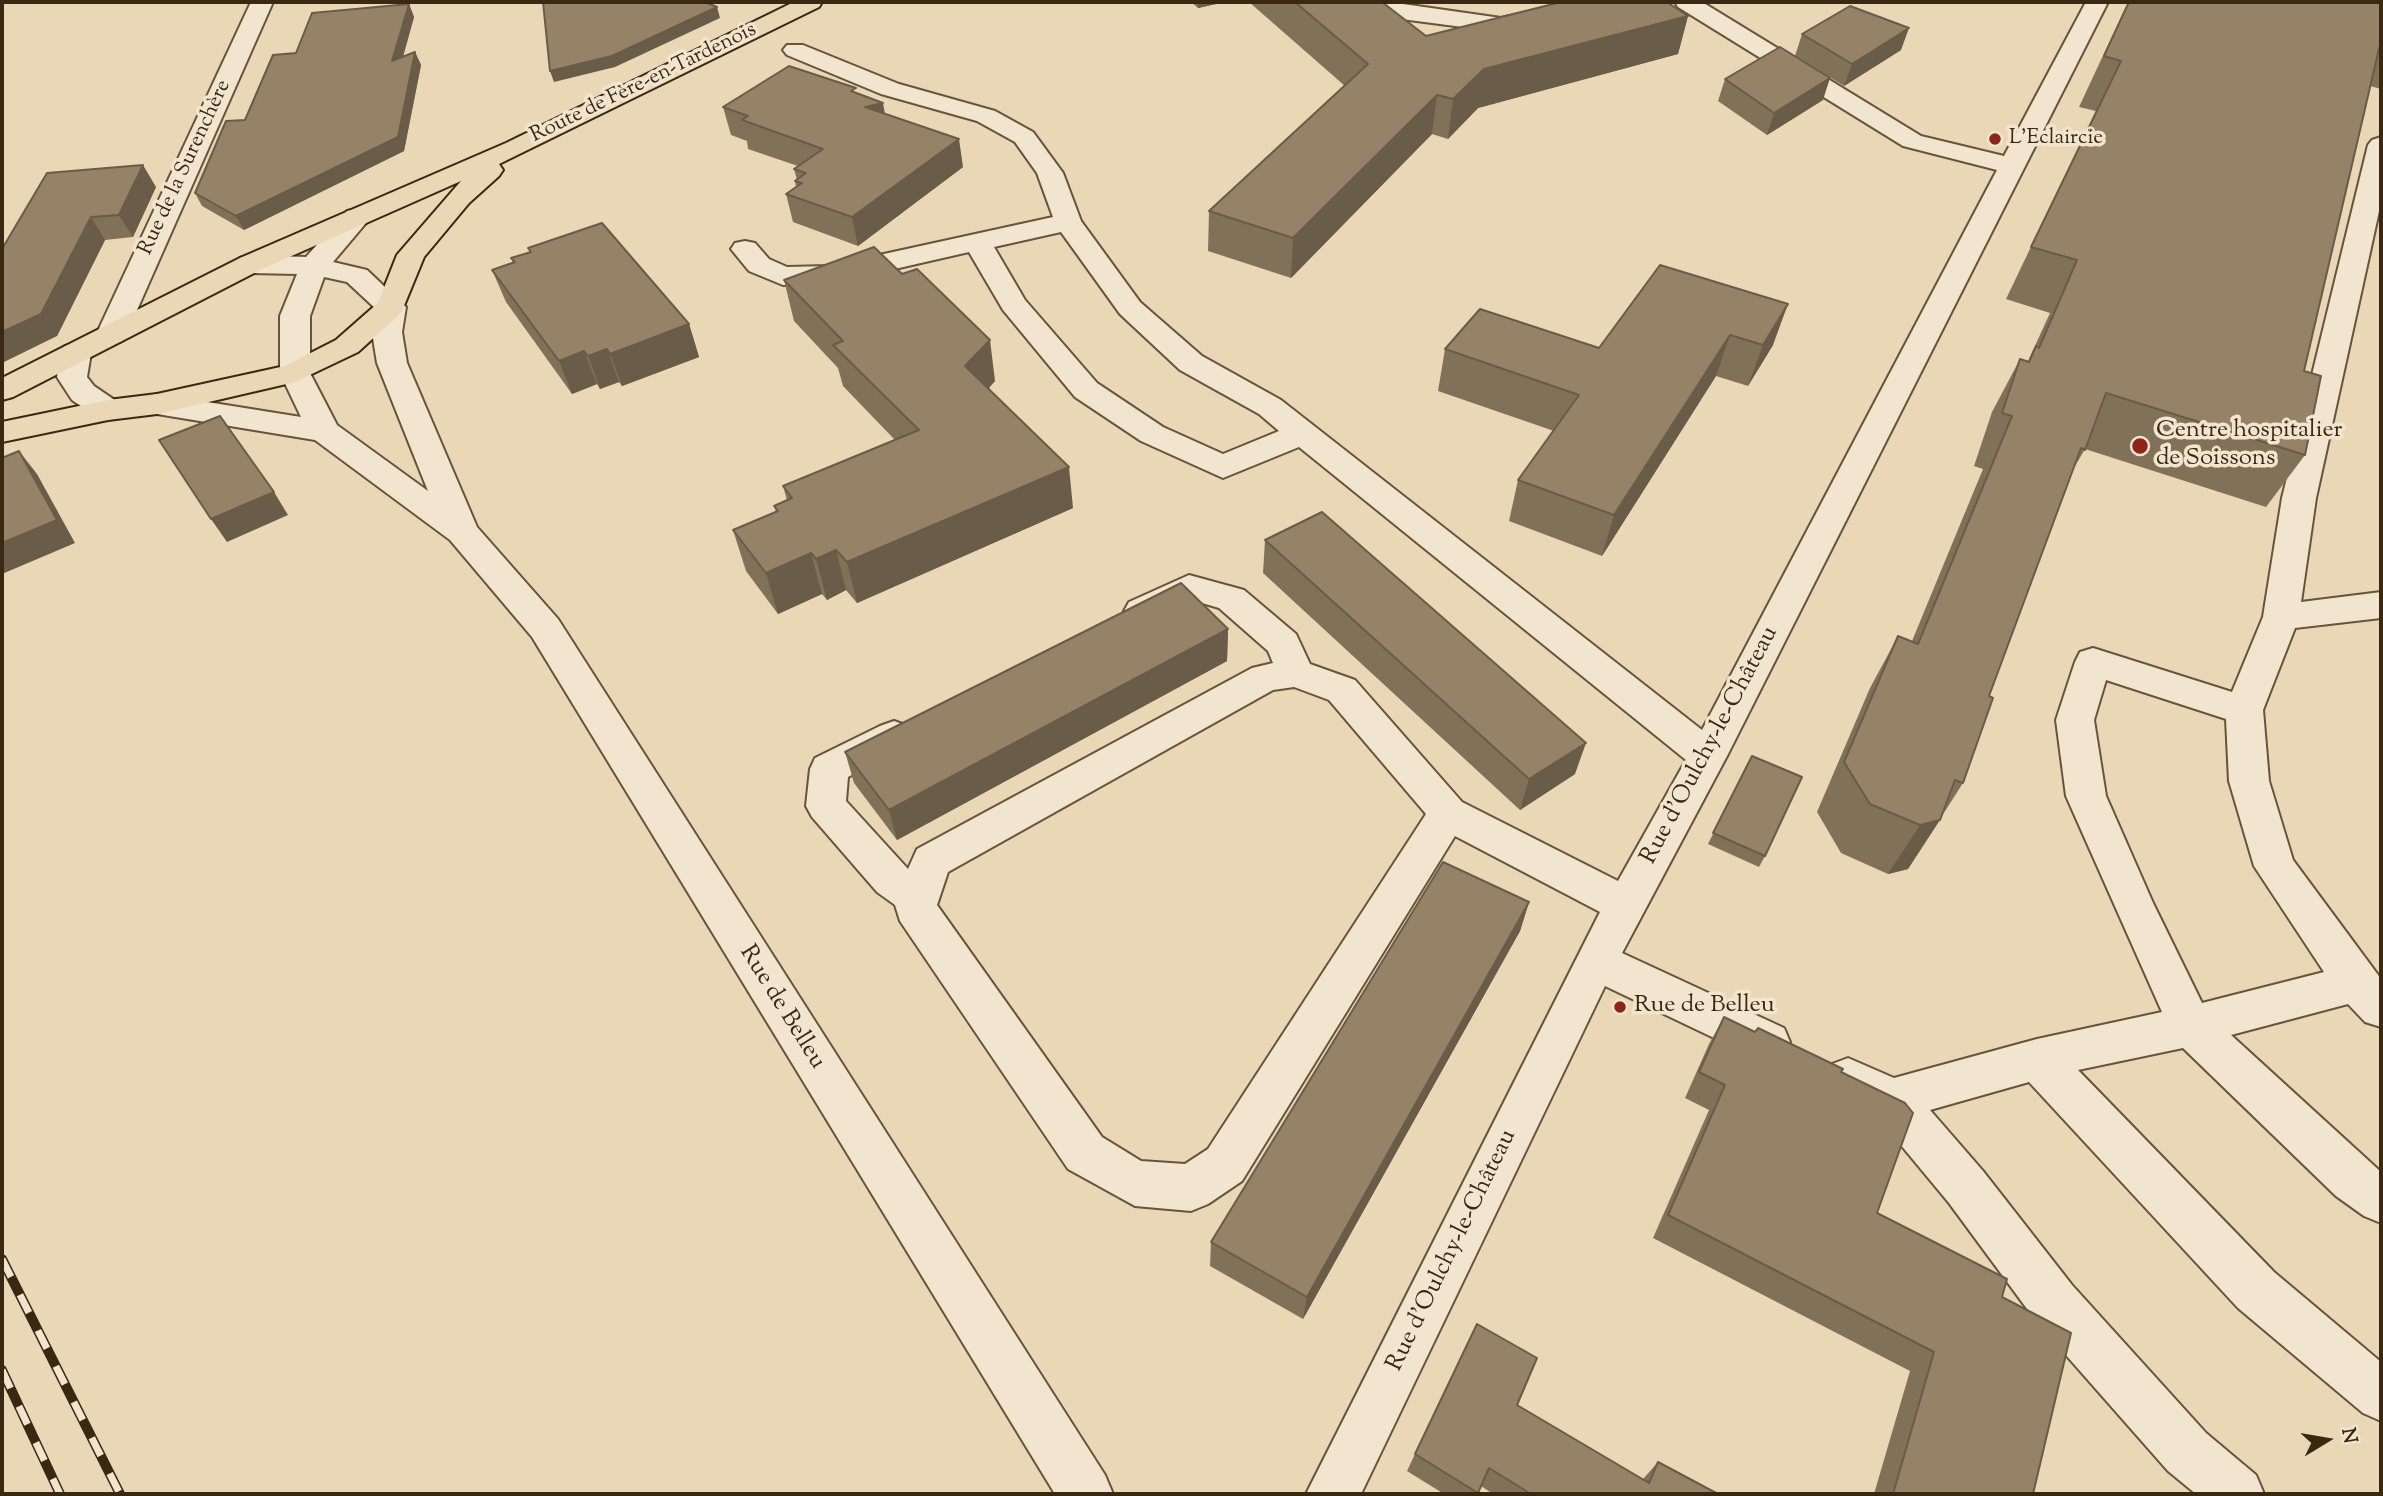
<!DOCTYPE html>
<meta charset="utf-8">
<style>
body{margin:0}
#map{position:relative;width:2383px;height:1496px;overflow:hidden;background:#ead7b5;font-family:"Sorts Mill Goudy",serif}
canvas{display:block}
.frame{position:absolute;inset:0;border:4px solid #3a2813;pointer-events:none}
.north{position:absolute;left:2292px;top:1405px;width:70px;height:70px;-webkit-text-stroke:5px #f1e5cf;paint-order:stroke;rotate:79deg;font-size:19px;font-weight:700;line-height:28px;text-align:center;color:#3a2813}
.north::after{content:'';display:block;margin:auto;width:24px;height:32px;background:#3a2813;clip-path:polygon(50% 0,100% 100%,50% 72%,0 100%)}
</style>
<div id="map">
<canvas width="2383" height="1496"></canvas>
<div class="frame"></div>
<div class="north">N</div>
</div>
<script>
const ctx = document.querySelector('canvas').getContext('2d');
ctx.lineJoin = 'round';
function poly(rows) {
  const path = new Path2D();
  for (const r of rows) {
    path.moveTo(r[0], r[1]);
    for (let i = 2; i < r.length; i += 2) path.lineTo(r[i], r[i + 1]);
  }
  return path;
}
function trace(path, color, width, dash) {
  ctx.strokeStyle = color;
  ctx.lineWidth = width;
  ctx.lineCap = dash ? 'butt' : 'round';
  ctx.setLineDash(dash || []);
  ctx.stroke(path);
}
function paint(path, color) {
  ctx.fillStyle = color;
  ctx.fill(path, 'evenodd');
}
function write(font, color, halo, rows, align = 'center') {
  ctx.font = font + ' "Sorts Mill Goudy",serif';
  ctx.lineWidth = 7;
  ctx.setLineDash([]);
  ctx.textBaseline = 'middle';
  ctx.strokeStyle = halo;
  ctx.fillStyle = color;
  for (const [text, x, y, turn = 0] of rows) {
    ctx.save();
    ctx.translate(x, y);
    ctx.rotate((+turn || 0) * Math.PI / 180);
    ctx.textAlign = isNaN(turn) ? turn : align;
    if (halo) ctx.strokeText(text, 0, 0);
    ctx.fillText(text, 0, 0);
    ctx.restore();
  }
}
const minor = poly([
 [251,2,273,2,126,335,122,341,111,344,100,341,96,335,251,2],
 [1364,2,1389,2,1501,18,1573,2,1613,2,1610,7,1501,32,1386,17,1378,15,1364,2],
 [1675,2,1702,2,1921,136,2004,156,2086,2,2108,2,1727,756,1622,953,1784,1028,1790,1042,1784,1056,1768,1062,1752,1056,1605,986,1361,1494,1306,1494,1600,912,1455,836,1242,1181,1208,1204,1191,1211,1135,1206,1068,1169,900,921,895,905,877,892,812,817,806,806,810,769,815,758,880,726,894,721,908,726,913,736,908,746,848,777,846,801,908,869,917,849,1252,668,1273,663,1268,651,1219,608,1192,600,1155,620,1142,624,1129,620,1124,611,1129,602,1189,575,1244,590,1296,634,1310,664,1355,680,1462,802,1618,881,1686,760,1299,447,1223,478,1141,441,1075,397,1003,310,969,252,829,284,783,285,749,271,731,249,735,243,745,241,755,243,769,259,787,267,829,266,1053,217,1037,173,1015,142,977,121,881,94,787,55,783,50,787,45,803,45,899,84,995,111,1033,132,1063,173,1081,221,1140,302,1202,356,1281,400,1702,730,1997,170,1903,146,1678,7,1675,2],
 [1061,232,1120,314,1180,370,1259,414,1279,431,1223,454,1163,427,1097,383,1025,300,994,247,1061,232],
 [1294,687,1329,700,1426,814,1208,1149,1185,1164,1141,1161,1102,1137,937,905,948,872,1273,690,1294,687],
 [2381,137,2381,202,2316,498,2301,602,2381,592,2381,618,2295,628,2263,710,2269,781,2293,860,2381,979,2381,1027,2365,1022,2348,1004,2231,1035,2381,1172,2381,1223,2364,1216,2336,1196,2183,1048,2078,1070,2274,1272,2381,1362,2381,1421,2363,1413,2238,1308,2029,1082,1930,1110,1983,1171,2072,1285,2206,1433,2256,1475,2264,1494,2196,1494,2168,1471,2036,1321,1949,1203,1876,1115,1832,1094,1825,1079,1832,1064,1848,1058,1894,1078,2037,1039,2162,1012,2066,796,2056,720,2075,662,2080,652,2093,648,2232,692,2263,617,2282,498,2368,145,2372,140,2381,137],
 [2106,680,2226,719,2229,781,2254,866,2324,972,2202,1003,2153,903,2106,796,2094,720,2106,680],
 [357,209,367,211,371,217,333,262,367,270,406,307,402,332,407,363,477,527,558,619,1105,1475,1113,1494,1055,1494,532,637,450,540,315,440,157,414,146,411,141,404,146,397,157,394,301,417,280,373,280,316,297,274,250,273,240,270,236,264,240,258,250,255,306,257,347,211,357,209],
 [324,277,347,282,376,309,372,332,377,363,428,491,337,425,310,373,310,316,324,277],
 [76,344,87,346,91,353,87,377,94,386,119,403,124,410,119,417,108,420,97,417,72,400,57,377,61,353,65,346,76,344]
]);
const major = poly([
 [794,2,822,2,819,7,499,164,503,170,499,176,469,203,424,257,401,313,358,352,295,382,157,414,108,420,2,442,2,422,108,400,157,394,285,366,336,340,378,303,397,255,461,181,260,270,13,397,2,400,2,378,240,258,506,143,794,2]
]);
const rail = poly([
 [2,1259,120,1494],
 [2,1370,60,1494]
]);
const wall = poly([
 [1191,2,1225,2,1198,8],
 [1249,2,1382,2,1426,36,1688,16,1678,54,1478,108,1448,139,1432,134,1291,278,1208,251,1209,211,1345,86],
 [2128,2,2381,2,2381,89,2370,86,2304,371,2305,455,2266,507,2085,449,2071,473,1989,696,1963,783,1908,869,1888,874,1841,853,1817,812,1870,688,1898,636,1912,641,1983,469,1974,466,1992,412,2020,359,2028,361,2050,313,2006,299,2096,111,2079,107],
 [409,4,414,17,403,57,415,52,421,65,404,151,244,230,202,206,195,193,296,53],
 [1802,34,1901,50,1844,86,1795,56],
 [1725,79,1823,100,1767,135,1718,101],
 [857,94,963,167,858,246,793,222,786,194,796,187,795,181,797,180,794,169,798,166,748,149,747,141,731,135,723,107],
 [156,187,133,237,105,240,57,336,2,249],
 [528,248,689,324,699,357,622,386,619,382,600,389,597,384,572,394,506,302,492,270,513,263,511,258,530,252],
 [1660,265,1773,345,1748,386,1716,376,1602,556,1509,521,1518,480,1554,431,1438,391,1445,349,1599,348],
 [784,280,995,381,989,388,1073,508,857,603,846,590,827,600,822,594,778,614,746,571,733,530,776,512,774,506,787,500,783,486,895,440,843,386,838,368,794,321],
 [1265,540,1575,774,1520,810,1263,573],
 [1228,629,1227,661,897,840,854,783,845,752],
 [1752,756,1765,856,1759,867,1708,844],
 [1529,902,1520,931,1303,1319,1210,1266,1211,1242],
 [1724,1017,1841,1072,1877,1213,2002,1297,2033,1494,1874,1494,1910,1371,1653,1238,1709,1110,1685,1098,1709,1044],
 [1517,1405,1643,1479,1658,1462,1718,1494,1493,1494,1481,1486,1477,1494,1444,1494,1407,1471,1415,1454]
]);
const shadedWall = poly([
 [1198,2,1225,2,1198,8],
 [409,4,414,17,398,74,392,61],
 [717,7,720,18,615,67,554,82,550,71],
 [1688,16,1678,54,1478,108,1448,139,1453,99,1484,69],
 [1909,28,1901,50,1844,86,1852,64],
 [415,52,421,65,404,151,244,230,236,216],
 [1830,78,1823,100,1767,135,1774,113],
 [1437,95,1432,134,1291,278,1293,238],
 [883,103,888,131,865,107],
 [959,139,963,167,858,246,852,217],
 [143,165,156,187,133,237,119,215],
 [91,217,105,240,57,336,2,363,2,332],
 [1788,304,1773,345,1748,386,1763,345],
 [689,324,699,357,622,386,610,354],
 [1730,335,1716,376,1602,556,1614,515],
 [990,340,995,381,971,407,965,366],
 [607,349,619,382,600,389,588,356],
 [584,351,597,384,572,394,559,361],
 [19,451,37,474,75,543,2,574,2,543],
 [1069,467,1073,508,857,603,847,562],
 [274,492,288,515,227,542,211,519],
 [836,550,846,590,827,600,816,559],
 [811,553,822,594,778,614,766,573],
 [1228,629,1227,661,897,840,889,810],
 [1586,743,1575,774,1520,810,1529,779],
 [1940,820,1908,869,1888,874,1920,825],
 [1529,902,1520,931,1303,1319,1307,1297]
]);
const building = poly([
 [543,2,705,2,717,7,612,56,550,71,543,2],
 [1295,2,1382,2,1426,36,1561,2,1667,2,1688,16,1484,69,1453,99,1437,95,1293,238,1209,211,1368,64,1295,2],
 [2129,2,2381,2,2381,40,2304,371,2321,376,2305,455,2106,393,2085,450,2081,448,1989,696,1993,698,1963,783,1955,780,1940,820,1920,825,1870,804,1844,762,1898,636,1918,644,2012,416,2002,413,2020,359,2029,362,2036,346,2039,348,2077,260,2031,247,2121,61,2104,56,2129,2],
 [409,4,392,61,415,52,398,137,236,216,195,193,226,121,245,120,273,55,296,53,312,13,409,4],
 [1850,6,1909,28,1852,64,1802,34,1850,6],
 [1780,47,1830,78,1774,113,1725,79,1780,47],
 [789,66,856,88,851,91,883,103,865,107,959,139,852,217,786,194,802,183,795,181,806,173,794,169,823,149,742,120,748,116,723,107,789,66],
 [143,165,119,215,91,217,41,314,2,332,2,249,47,173,143,165],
 [602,223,689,324,610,354,607,349,588,356,584,351,559,361,492,270,515,262,511,258,531,252,528,248,602,223],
 [874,247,902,274,917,269,990,340,965,366,1069,467,847,562,836,550,816,559,811,553,766,573,733,530,778,511,774,506,792,498,783,486,919,430,833,345,843,341,784,280,874,247],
 [1660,265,1788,304,1763,345,1730,335,1614,515,1518,480,1579,395,1445,349,1480,309,1599,348,1660,265],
 [220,416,274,492,211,519,159,440,220,416],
 [19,451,57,520,2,543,2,458,19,451],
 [1322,512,1586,743,1529,779,1265,540,1322,512],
 [1181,583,1228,629,889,810,845,752,1181,583],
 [1752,756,1802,777,1765,856,1713,833,1752,756],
 [1443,862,1529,902,1307,1297,1211,1242,1443,862],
 [1724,1017,1755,1032,1758,1028,1843,1069,1841,1072,1905,1103,1913,1113,1877,1213,2007,1279,2002,1297,2071,1333,2033,1494,1893,1494,1934,1352,1668,1215,1725,1085,1699,1072,1724,1017],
 [1477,1324,1537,1358,1517,1405,1649,1483,1658,1462,1718,1494,1531,1494,1489,1468,1478,1493,1415,1454,1477,1324]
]);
const markers = [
 [1995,139,7,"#8f2418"],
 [2140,446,9,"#8f2418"],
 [1620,1007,7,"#8f2418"]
];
const farStreetnames = [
 ["Route de Fère-en-Tardenois",644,84,-26],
 ["Rue de la Surenchère",186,168,-65]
];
const farPoinames = [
 ["L'Eclaircie",2009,139]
];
const poiNames = [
 ["Centre hospitalier",2156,432],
 ["de Soissons",2156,460],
 ["Rue de Belleu",1634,1007]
];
const streetNames = [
 ["Rue d'Oulchy-le-Château",1711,746,-62],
 ["Rue de Belleu",781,1008,58],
 ["Rue d'Oulchy-le-Château",1453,1251,-64]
];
trace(minor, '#66543c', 4);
trace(major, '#3a2813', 4);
paint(minor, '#f1e5cf');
paint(major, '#ead7b5');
trace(rail, '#3a2813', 10);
trace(rail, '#f1e5cf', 7, [20]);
paint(wall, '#817159');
paint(shadedWall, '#695c48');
paint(building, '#968367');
trace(building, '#695c48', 2);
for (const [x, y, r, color] of markers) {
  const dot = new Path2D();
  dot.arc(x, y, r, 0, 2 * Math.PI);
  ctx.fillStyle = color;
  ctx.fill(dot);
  trace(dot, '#f1e5cf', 2.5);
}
write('21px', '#3a2813', '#f1e5cf', farStreetnames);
write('21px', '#3a2813', '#f1e5cf', farPoinames, 'left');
write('24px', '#3a2813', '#f1e5cf', poiNames, 'left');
write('24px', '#3a2813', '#f1e5cf', streetNames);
</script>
